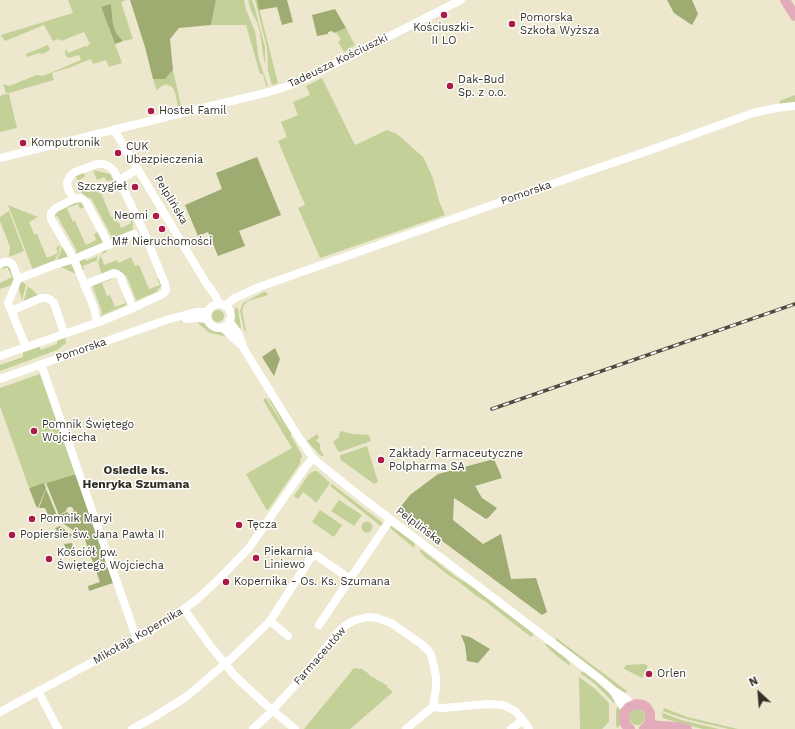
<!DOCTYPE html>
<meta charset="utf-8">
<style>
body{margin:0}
#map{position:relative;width:795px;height:729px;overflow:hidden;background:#ece7cd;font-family:"Work Sans",sans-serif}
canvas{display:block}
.north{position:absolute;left:739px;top:673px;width:40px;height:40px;-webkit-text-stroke:3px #fff;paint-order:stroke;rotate:334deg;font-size:11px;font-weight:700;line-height:16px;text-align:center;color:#323026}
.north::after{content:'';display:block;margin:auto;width:14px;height:18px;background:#323026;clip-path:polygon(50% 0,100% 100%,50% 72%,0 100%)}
</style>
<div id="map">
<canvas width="795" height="729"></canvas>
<div class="north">N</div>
</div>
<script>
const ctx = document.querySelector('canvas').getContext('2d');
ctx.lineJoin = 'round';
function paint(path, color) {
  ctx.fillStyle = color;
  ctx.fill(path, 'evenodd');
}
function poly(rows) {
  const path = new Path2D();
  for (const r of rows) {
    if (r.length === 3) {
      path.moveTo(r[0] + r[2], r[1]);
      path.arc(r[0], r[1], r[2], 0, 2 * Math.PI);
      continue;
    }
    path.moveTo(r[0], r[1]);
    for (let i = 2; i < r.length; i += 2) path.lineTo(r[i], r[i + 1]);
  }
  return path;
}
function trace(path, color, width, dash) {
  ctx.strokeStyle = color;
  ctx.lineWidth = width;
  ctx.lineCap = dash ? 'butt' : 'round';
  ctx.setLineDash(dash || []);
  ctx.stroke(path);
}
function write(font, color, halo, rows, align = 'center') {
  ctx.font = font + ' "Work Sans",sans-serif';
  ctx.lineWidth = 3;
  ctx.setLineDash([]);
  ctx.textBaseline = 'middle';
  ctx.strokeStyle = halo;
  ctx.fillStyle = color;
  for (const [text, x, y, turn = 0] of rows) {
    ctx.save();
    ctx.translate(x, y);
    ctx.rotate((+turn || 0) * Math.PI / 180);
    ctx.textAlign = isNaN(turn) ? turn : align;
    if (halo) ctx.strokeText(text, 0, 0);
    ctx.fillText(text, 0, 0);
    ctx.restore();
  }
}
const green = poly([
 [68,0,126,0,121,2,133,39,123,41,116,33,113,22,111,5,101,7,122,63,109,67,106,60,93,64,91,59,71,67,52,73,54,80,9,93,6,93,3,84,9,86,37,75,43,76,81,60,79,55,68,58,65,54,65,51,66,49,68,53,85,46,86,47,90,44,84,32,61,41,59,39,53,41,44,25,5,41,1,35,73,13],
 [216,0,244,0,246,10,255,31,259,60,268,86,266,86,263,74,260,74,246,25,211,25],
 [248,0,252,0,255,9,265,47,265,65,263,54,260,32,257,22,251,11],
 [255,0,257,0,278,83,272,85,268,71,267,48],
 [346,28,355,45,344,52,338,42,341,40,336,32],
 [48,45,50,50,42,54,39,53,27,57,26,54],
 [173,70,181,106,178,106,175,92,172,87,166,84,160,87,157,91,153,79,165,79],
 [322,78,355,145,387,130,397,134,423,157,433,178,439,201,445,215,320,258,298,208,305,205,278,141,287,137,281,122,298,115,293,102,310,95,306,86],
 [5,94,9,94,17,128,0,132,0,96],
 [795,95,795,102,780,104,779,101],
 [93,170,110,174,113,180,107,181,104,177,97,180],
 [84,172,85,177,78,180,83,191,95,185,99,194,101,193,111,217,115,216,117,223,119,222,121,228,131,223,129,219,132,217,133,224,132,234,130,231,113,238,114,241,108,239,112,237,91,198,86,199,84,198,76,176],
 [81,200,85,207,80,209,78,204,67,208,73,222,75,221,86,245,96,240,94,234,98,232,104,243,76,256,75,253,77,251,57,216,53,218,53,213],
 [8,205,38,217,29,222,34,234,37,234,47,258,58,253,56,248,60,245,59,253,53,263,33,270],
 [9,211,24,251,9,257,10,247,0,221,0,217],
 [62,247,63,247,69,258,56,262,60,253],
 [106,249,107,252,102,254,101,256,104,265,117,260,119,263,131,257,135,266,139,265,149,289,160,285,157,279,160,278,162,285,156,292,133,302,136,300,126,275,102,276,98,262,103,251],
 [98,256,96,262,95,261,83,266,84,270,82,271,78,262,84,257,86,261],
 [71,264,76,274,57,265],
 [5,265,10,267,14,280,12,285,0,289,0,283,12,277,7,267,3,269,2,266],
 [111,276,112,279,102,283,107,296,110,295,115,307,126,303,124,298,126,297,128,304,98,317,102,314,100,306,92,285],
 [21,280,26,285,22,300,18,286],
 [28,286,40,297,23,303],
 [264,292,266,292,268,295,248,301,244,305,242,310,246,332,253,345,244,329,240,311,243,303],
 [236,307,238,309,241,328,239,330,233,320,234,311],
 [218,316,6],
 [198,320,202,321,210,328,215,330,223,331,228,337,210,333,207,331,198,323],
 [65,337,66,343,57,350,0,371,0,365,23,357,23,352,39,346,41,350,57,344,57,341,59,339],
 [40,374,76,474,29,488,0,406,0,388],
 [266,398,288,432,268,398,270,399,291,433,291,436,302,455,302,457,300,460,301,462,268,510,266,509,246,474,292,448,263,400,264,399],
 [340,431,353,434,369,435,371,441,340,452,338,451,333,442,339,437],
 [317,434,319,438,316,440,320,444,320,449,324,456,322,456,320,455,307,441],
 [367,446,378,482,374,484,341,460,340,458,340,456,341,455],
 [314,471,317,471,330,483,316,503,312,499,303,492,298,499,294,496,309,474],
 [332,484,384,524,382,527,330,486],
 [339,500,362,515,354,526,331,511],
 [320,510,342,525,334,537,312,522],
 [367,527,5.5],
 [391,526,413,541,415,544,414,548,389,527],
 [422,550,456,577,469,584,534,634,531,637,486,602,475,595,459,582,447,574,431,561,427,559,419,551],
 [555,637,627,691,625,694,557,641],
 [544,644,550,645,563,655,569,662,570,666,557,656],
 [645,664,648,666,642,678,624,669,625,666,626,665],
 [354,668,362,669,369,674,369,675,388,686,387,687,393,692,350,729,304,729],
 [583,672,588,674,598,683,612,696,616,703,614,703,595,684,580,673],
 [579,677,594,688,609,703,609,722,602,729,580,729],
 [619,706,620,713,620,725,618,728,616,726,616,709],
 [664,708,687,717,738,729,729,729,686,719,671,714,663,711],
 [637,717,8],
 [663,713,681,720,719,729,703,729,676,722,663,718,662,714]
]);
const forest = poly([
 [130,0,216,0,211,25,179,28,170,39,173,70,165,79,153,79,145,47],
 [257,0,287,0,293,22,282,25,277,7,259,10],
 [667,0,692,0,698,14,692,25,674,13],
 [111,4,113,23,116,33,123,41,115,44,101,7],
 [335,9,346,28,334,33,332,31,328,32,328,34,317,36,312,15],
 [257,157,281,215,239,231,245,246,218,256,208,232,198,236,185,205,222,189,216,173],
 [275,348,280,359,274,376,262,357],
 [494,459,502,478,475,486,482,498,497,508,489,517,486,519,454,498,453,520,483,544,501,534,511,579,536,578,547,612,542,615,399,509,410,495,438,474],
 [76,474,113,583,89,591,88,586,100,582,84,537,62,523,59,515,67,512,69,514,71,513,74,510,73,509,72,507,69,507,67,508,66,511,59,515,46,483],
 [44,483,46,488,38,508,36,506,29,488],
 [46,489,56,513,55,515,49,517,45,508,39,508],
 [60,526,71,534,72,535,69,538,61,539,55,528],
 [72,543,74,551,68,554,64,544],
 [461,635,470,637,490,649,478,663,467,661,465,645]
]);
const minor = poly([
 [115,129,116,133,206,283,215,295,219,304],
 [0,158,182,113,269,92,288,86,309,77,461,0],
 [74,199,68,189,67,183,70,176,75,172,97,164,104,164,110,167,114,171,119,180],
 [0,264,4,262,9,262,13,265,18,279,8,303,26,347],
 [18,279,54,265,74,259,51,219,51,213,56,208,74,199,81,198,84,200,86,202,109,245],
 [84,285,114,273,117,274,120,276,133,308],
 [219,316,12],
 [225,306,233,299,259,287,586,172,645,152,753,113,776,108,795,106],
 [11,311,41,298,46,298,51,300,54,303,64,333],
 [186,319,196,318,207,319],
 [229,321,238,333,244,349,296,433,313,458,332,474,365,500,600,679,614,691,624,697,632,705],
 [97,322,94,308,74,259,134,234],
 [222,327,241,345],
 [0,356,102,321,133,308,163,294,166,290,165,284,143,230,119,180,138,169],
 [41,364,134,631,137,638],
 [0,379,166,320,196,312,207,312],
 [184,609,209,644,235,676,265,704,295,729],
 [270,621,288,636],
 [319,625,350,579],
 [38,691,58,729],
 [614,692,619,701,626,710],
 [433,707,443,708,488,704,503,705,515,711,523,720,511,729],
 [0,712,150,631,184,609,196,600,219,579,249,548,304,469,313,458],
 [523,720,529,729],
 [132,729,154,717,186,697,233,657,270,621,310,559,313,556,317,556,350,579,390,520],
 [253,729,269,714,306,673,340,630,346,625,353,621,367,617,377,618,391,623,420,643,428,650,431,655,434,666,436,677,436,688,433,707,424,714,406,729]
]);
const major = poly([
 [785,0,795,16],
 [648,725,676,727,687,729],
 [630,729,625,724,624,717,624,713,629,707,636,704,643,705,646,707,650,713,650,721,648,725,644,729]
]);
const rail = poly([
 [492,409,795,304]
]);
const markers = [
 [444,15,4,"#ad1a48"],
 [512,24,4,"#ad1a48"],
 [450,86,4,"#ad1a48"],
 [151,111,4,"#ad1a48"],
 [23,143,4,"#ad1a48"],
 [118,153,4,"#ad1a48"],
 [135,187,4,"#ad1a48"],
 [156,216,4,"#ad1a48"],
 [162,229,4,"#ad1a48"],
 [34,431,4,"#ad1a48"],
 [381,460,4,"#ad1a48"],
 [32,519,4,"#ad1a48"],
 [239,525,4,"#ad1a48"],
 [12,535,4,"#ad1a48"],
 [256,558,4,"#ad1a48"],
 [49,559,4,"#ad1a48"],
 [226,582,4,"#ad1a48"],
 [649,674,4,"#ad1a48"]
];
const poiNames = [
 ["Pomorska",520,18],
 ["Szkoła Wyższa",520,31],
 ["Kościuszki-",444,28,"center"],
 ["II LO",444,41,"center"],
 ["Dak-Bud",458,80],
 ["Sp. z o.o.",458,93],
 ["Hostel Famil",159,111],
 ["Komputronik",31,143],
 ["CUK",126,147],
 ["Ubezpieczenia",126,160],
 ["Szczygieł",127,187,"right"],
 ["Neomi",148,216,"right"],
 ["M# Nieruchomości",162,242,"center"],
 ["Pomnik Świętego",42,425],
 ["Wojciecha",42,438],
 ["Zakłady Farmaceutyczne",389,454],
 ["Polpharma SA",389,467],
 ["Pomnik Maryi",40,519],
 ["Tęcza",247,525],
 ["Popiersie św. Jana Pawła II",20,535],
 ["Piekarnia",264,552],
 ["Liniewo",264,565],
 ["Kościół pw.",57,553],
 ["Świętego Wojciecha",57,566],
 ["Kopernika - Os. Ks. Szumana",234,582],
 ["Orlen",657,674]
];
const streetNames = [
 ["Tadeusza Kościuszki",338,61,-26],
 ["Pomorska",526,193,-19],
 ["Pelplińska",171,200,59],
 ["Pomorska",81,350,-19],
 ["Pelplińska",419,526,37],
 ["Mikołaja Kopernika",138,636,-30],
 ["Farmaceutów",320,656,-49]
];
const neighbourhoodNames = [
 ["Osiedle ks.",136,470],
 ["Henryka Szumana",136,484]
];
paint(green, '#c3d198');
paint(forest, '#9eac71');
trace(minor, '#fff', 8);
trace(major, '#e2acba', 10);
trace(rail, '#4e4b3f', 3.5);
trace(rail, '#fff', 2, [6]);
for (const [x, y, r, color] of markers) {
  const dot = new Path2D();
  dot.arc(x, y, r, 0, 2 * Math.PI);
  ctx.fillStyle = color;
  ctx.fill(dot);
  trace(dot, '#fff', 1.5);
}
write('11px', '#323026', '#fff', poiNames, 'left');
write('11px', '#323026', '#fff', streetNames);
write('bold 12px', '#323026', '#fff', neighbourhoodNames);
</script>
